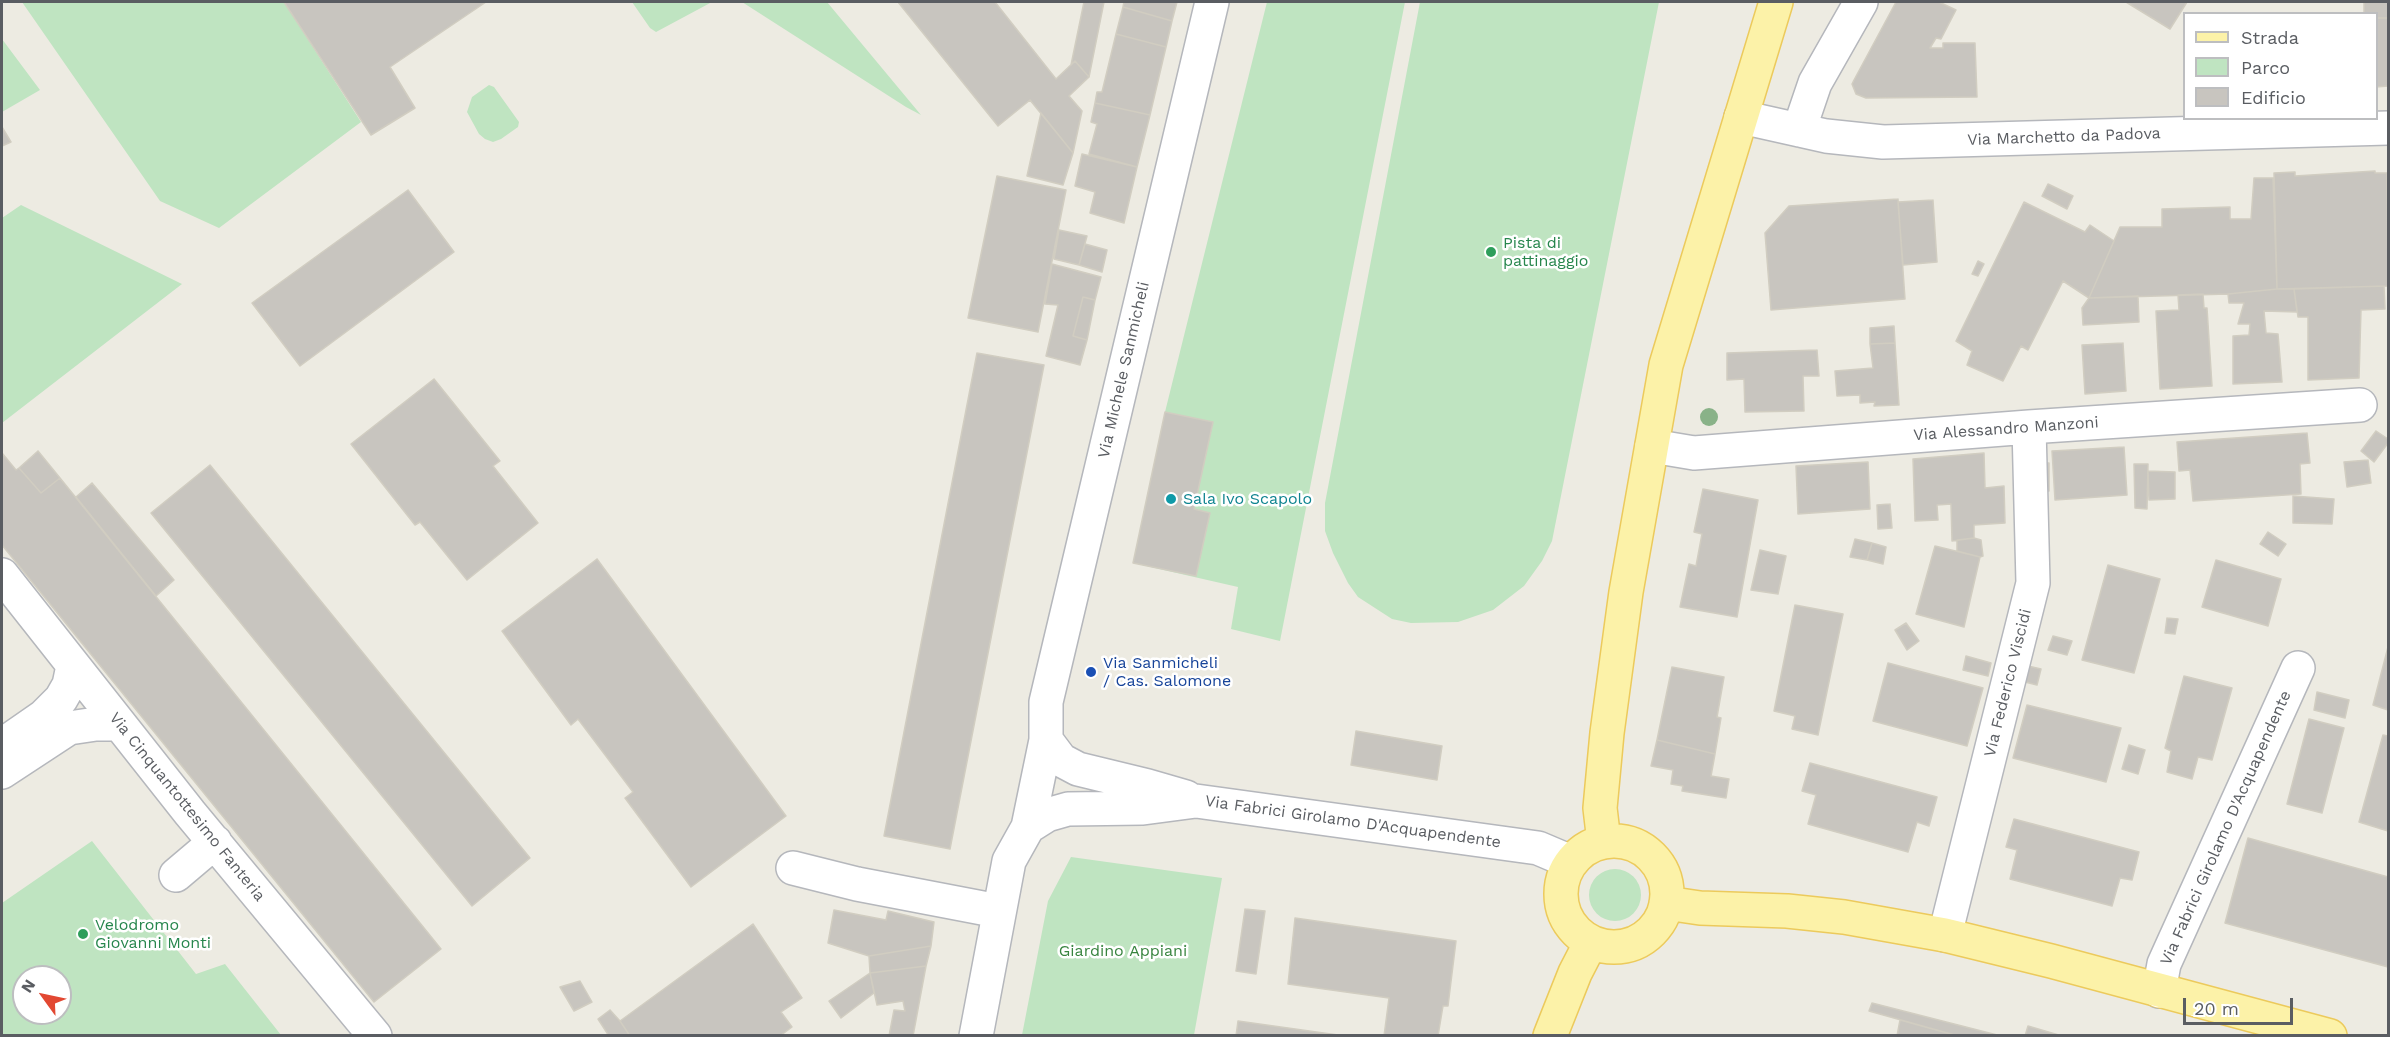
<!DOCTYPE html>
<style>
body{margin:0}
#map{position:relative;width:2390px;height:1037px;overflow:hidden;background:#edebe2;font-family:"Work Sans",sans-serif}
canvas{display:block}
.frame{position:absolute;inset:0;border:3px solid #5a5d62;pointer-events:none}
.legend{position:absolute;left:2183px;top:12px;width:195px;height:108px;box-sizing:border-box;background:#fff;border:2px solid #bdbec0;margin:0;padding:8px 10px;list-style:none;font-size:18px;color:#5a5d62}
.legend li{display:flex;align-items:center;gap:12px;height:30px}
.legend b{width:30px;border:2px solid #bdbec0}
.north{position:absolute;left:12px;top:965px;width:60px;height:60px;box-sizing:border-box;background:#fff;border:2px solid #bdbec0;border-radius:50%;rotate:303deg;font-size:16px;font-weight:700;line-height:24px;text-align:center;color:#5a5d62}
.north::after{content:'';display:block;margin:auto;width:21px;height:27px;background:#e24832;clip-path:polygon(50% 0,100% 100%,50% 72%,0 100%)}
.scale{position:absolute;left:2183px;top:998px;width:110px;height:27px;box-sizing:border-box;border:3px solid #5a5d62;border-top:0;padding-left:8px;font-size:18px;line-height:21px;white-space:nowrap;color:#5a5d62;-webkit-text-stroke:4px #fff;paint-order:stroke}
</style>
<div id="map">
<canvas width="2390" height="1037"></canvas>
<div class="frame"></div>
<ul class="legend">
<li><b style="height:8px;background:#fcf2a8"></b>Strada</li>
<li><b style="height:16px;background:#bfe4c1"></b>Parco</li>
<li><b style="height:16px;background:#c8c5bf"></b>Edificio</li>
</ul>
<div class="north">N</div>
<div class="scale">20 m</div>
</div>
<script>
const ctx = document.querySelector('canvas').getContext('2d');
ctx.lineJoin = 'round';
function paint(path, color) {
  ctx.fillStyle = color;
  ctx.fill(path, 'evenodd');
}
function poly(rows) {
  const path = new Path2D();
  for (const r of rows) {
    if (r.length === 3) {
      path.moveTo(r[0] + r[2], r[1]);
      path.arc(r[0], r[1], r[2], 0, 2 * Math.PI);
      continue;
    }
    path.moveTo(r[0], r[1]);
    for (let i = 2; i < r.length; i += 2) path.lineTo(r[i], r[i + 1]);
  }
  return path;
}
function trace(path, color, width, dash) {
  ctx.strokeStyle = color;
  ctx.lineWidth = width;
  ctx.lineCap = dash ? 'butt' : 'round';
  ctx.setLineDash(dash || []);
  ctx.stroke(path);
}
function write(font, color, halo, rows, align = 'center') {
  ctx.font = font + ' "Work Sans",sans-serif';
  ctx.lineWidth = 5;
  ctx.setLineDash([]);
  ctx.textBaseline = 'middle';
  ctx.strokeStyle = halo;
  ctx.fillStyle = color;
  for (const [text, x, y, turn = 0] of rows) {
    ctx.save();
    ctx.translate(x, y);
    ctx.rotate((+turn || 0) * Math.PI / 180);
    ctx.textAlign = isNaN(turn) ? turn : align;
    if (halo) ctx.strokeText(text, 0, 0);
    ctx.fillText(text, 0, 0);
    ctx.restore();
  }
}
const green = poly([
 [22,2,284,2,361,122,219,228,160,201],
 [632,2,712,2,656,32,650,28],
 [742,2,827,2,921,115,906,107],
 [1267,2,1405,2,1280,641,1231,629,1238,587,1133,563,1165,412],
 [1420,2,1659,2,1552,541,1542,561,1524,586,1493,610,1458,622,1411,623,1392,619,1358,597,1348,583,1333,553,1325,531,1325,503],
 [2,39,40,90,2,112],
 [489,85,494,87,519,122,518,127,501,139,493,142,485,139,479,134,467,112,472,97],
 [21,205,182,284,2,423,2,218],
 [92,841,196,974,225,964,281,1035,2,1035,2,903],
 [24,977,60,977,60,1013,24,1013],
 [1071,857,1222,878,1194,1035,1022,1035,1048,901],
 [1615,895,26]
]);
const building = poly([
 [284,2,486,2,390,67,415,108,371,135,284,2],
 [898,2,995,2,1056,79,1075,61,1089,77,1069,96,1082,111,1073,153,1030,100,998,126,898,2],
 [1084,2,1104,2,1089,77,1075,61,1071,65,1084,2],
 [1124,2,1177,2,1172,21,1123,7,1124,2],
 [1896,2,1939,2,1956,10,1941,39,1936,38,1930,48,1943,48,1943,43,1975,43,1977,97,1866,98,1856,94,1852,84,1854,80,1896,2],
 [2126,2,2187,2,2170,29,2126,2],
 [2364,2,2388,2,2388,18,2376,18,2376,14,2364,14,2364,2],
 [1123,7,1172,21,1166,47,1116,34,1123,7],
 [2376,18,2388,18,2388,86,2376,87,2376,18],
 [1116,34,1166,47,1150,115,1095,103,1097,92,1102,92,1116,34],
 [1095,103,1150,115,1137,167,1089,154,1097,124,1091,122,1095,103],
 [1041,113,1073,153,1063,185,1027,176,1041,113],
 [2,127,11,142,2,146,2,127],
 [1082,154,1137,167,1124,223,1090,213,1095,192,1075,186,1082,154],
 [2375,171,2375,173,2387,173,2388,286,2277,289,2274,173,2295,172,2295,176,2375,171],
 [997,176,1066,190,1038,332,968,318,997,176],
 [2254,178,2273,178,2277,289,2228,294,2089,298,2120,227,2162,227,2162,209,2230,207,2230,219,2251,219,2254,178],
 [2048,184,2073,196,2067,209,2042,196,2048,184],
 [408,190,454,252,300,366,252,303,408,190],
 [1898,199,1905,299,1771,310,1765,233,1789,206,1898,199],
 [1933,200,1937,262,1903,265,1898,202,1933,200],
 [2024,202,2085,232,2090,225,2114,241,2089,298,2063,281,2028,350,2021,346,2003,381,1967,365,1972,351,1956,341,2024,202],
 [1059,230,1087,236,1079,265,1054,259,1059,230],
 [1085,244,1107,250,1102,272,1079,265,1085,244],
 [1978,261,1984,264,1978,276,1972,274,1978,261],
 [1052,264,1101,277,1095,300,1083,297,1073,336,1087,340,1080,365,1046,356,1058,305,1045,304,1052,264],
 [2384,286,2385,309,2361,310,2359,378,2308,380,2308,317,2298,317,2294,289,2384,286],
 [2277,289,2294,289,2297,312,2264,311,2266,333,2278,334,2282,382,2233,384,2233,336,2249,335,2250,324,2238,324,2244,303,2229,303,2228,294,2277,289],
 [2203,294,2204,308,2207,308,2212,386,2160,389,2156,311,2179,310,2178,295,2203,294],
 [2138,296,2139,322,2083,325,2082,308,2089,298,2138,296],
 [1083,297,1095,300,1087,340,1073,336,1083,297],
 [1894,326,1895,343,1870,344,1870,328,1894,326],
 [1895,343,1899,405,1874,406,1875,402,1860,403,1860,395,1837,396,1835,371,1873,368,1870,344,1895,343],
 [2123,343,2126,391,2085,394,2082,345,2123,343],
 [1817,350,1819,376,1803,376,1804,411,1745,412,1744,379,1727,380,1727,353,1817,350],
 [977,353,1044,365,950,849,884,836,977,353],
 [434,379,500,461,493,466,538,523,467,580,420,522,415,525,351,444,434,379],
 [1165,412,1213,422,1194,509,1210,513,1196,576,1133,563,1165,412],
 [2376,431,2388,439,2388,443,2374,462,2361,451,2376,431],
 [2307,433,2310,463,2300,464,2301,494,2193,501,2190,470,2179,471,2177,442,2307,433],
 [2124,447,2127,495,2055,500,2052,451,2124,447],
 [38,451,60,478,41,493,19,468,38,451],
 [2,453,16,470,19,468,41,493,60,478,441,949,374,1002,2,545,2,453],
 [1984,453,1985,488,2004,486,2005,523,1974,525,1974,538,1952,541,1951,504,1937,505,1938,520,1915,521,1913,459,1984,453],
 [2368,460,2371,483,2347,487,2344,462,2368,460],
 [1868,462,1870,509,1798,514,1796,466,1868,462],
 [2036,463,2049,463,2049,491,2037,492,2036,463],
 [2134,464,2148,464,2147,509,2135,508,2134,464],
 [210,465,530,858,472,906,151,513,210,465],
 [2148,471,2175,472,2175,499,2149,500,2148,471],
 [92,483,174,580,156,596,76,497,92,483],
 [1703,489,1758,500,1737,617,1680,607,1689,564,1696,566,1702,534,1694,532,1703,489],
 [2293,496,2334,499,2332,524,2293,523,2293,496],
 [1890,504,1892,528,1878,529,1877,505,1890,504],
 [2268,532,2286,544,2278,556,2260,544,2268,532],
 [1974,538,1981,540,1983,556,1980,557,1957,551,1957,540,1974,538],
 [1855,539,1872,543,1867,560,1850,557,1855,539],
 [1872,543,1886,547,1883,564,1867,560,1872,543],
 [1935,546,1980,557,1964,627,1916,614,1935,546],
 [1760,550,1786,556,1778,594,1751,590,1760,550],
 [597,559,786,816,691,887,625,798,633,792,578,719,571,725,502,631,597,559],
 [2216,560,2281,579,2268,626,2202,607,2216,560],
 [2108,565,2160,579,2134,673,2082,660,2108,565],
 [1795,605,1843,614,1818,735,1792,729,1795,716,1774,711,1795,605],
 [2167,618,2178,619,2175,634,2165,633,2167,618],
 [1906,623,1919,641,1907,650,1895,630,1906,623],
 [2053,636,2072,641,2067,655,2048,650,2053,636],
 [2388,647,2388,710,2373,705,2388,647],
 [1966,656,1991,663,1988,676,1963,670,1966,656],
 [1888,663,1983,688,1967,746,1873,721,1888,663],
 [2028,666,2041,669,2037,685,2025,682,2028,666],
 [1672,667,1724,677,1717,717,1721,718,1715,754,1657,740,1672,667],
 [2184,676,2232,688,2212,760,2198,757,2192,779,2167,772,2171,751,2165,748,2184,676],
 [2317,692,2349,700,2345,718,2314,710,2317,692],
 [2027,705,2121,728,2106,782,2013,758,2027,705],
 [2309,719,2344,728,2322,813,2287,804,2309,719],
 [1356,731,1442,746,1437,780,1351,765,1356,731],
 [2383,735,2388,736,2388,831,2359,822,2383,735],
 [1657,740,1715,754,1711,776,1729,779,1726,798,1682,791,1683,786,1671,784,1673,770,1651,766,1657,740],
 [2129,745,2145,750,2138,774,2122,769,2129,745],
 [1810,763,1937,797,1929,826,1917,822,1908,852,1808,824,1816,795,1802,791,1810,763],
 [2014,819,2139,852,2132,880,2120,878,2112,906,2010,879,2017,850,2006,847,2014,819],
 [2248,838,2388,877,2388,967,2225,923,2248,838],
 [1245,909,1265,911,1256,974,1236,971,1245,909],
 [834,910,886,920,888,911,934,922,931,946,869,956,828,943,834,910],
 [1295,918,1456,941,1448,1006,1443,1006,1438,1036,1384,1036,1389,998,1288,984,1295,918],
 [753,924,802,998,781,1012,792,1027,780,1036,630,1036,620,1021,753,924],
 [931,946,926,966,870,973,869,956,931,946],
 [926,966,913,1036,889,1036,894,1010,905,1011,903,1001,877,1005,870,973,926,966],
 [870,973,874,993,841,1018,829,1001,870,973],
 [580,981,592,1002,574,1011,560,987,580,981],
 [1872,1003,2001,1036,1958,1036,1869,1011,1872,1003],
 [610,1010,620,1021,630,1036,609,1036,598,1019,610,1010],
 [1900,1020,1958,1036,1897,1036,1900,1020],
 [1238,1021,1345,1036,1236,1036,1238,1021],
 [2028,1026,2062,1036,2025,1036,2028,1026]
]);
const minor = poly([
 [1741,117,1826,136,1883,142,2388,128],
 [1799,130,1815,83,1861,2],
 [1652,446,1694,453,2029,427,2360,405],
 [2,575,190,813,375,1036],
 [1046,740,1061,760,1078,769,1148,786,1186,797],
 [8,741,44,716,61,699,69,685,73,666],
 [2,772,69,728,96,724,119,724],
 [1028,827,1047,815,1068,809,1143,808,1196,801,1538,848,1571,862],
 [793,868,857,884,998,911],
 [176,875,215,842],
 [1945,935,2033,583,2029,427],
 [2159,991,2164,964,2298,668],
 [976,1036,1009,861,1028,827,1046,740,1046,702,1212,2]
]);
const major = poly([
 [1614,894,53],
 [1604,842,1600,808,1607,733,1626,592,1666,365,1776,2],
 [1666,903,1700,908,1787,911,1844,917,1945,935,2051,961,2330,1036],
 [1550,1036,1575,973,1591,942]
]);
const trees = [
 [1709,417]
];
const markers = [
 [1491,252,6,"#2e9e5b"],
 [1171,499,6,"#0f9aa8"],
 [1091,672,6,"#1a4fb4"],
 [83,934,6,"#2e9e5b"]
];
const streetNames = [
 ["Via Marchetto da Padova",2064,137,-2],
 ["Via Michele Sanmicheli",1124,370,-77],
 ["Via Alessandro Manzoni",2006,429,-4],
 ["Via Federico Viscidi",2008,683,-76],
 ["Via Cinquantottesimo Fanteria",187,807,51],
 ["Via Fabrici Girolamo D'Acquapendente",1353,822,8],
 ["Via Fabrici Girolamo D'Acquapendente",2226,828,-66]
];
const leisureNames = [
 ["Pista di",1503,243],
 ["pattinaggio",1503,261],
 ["Velodromo",95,925],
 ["Giovanni Monti",95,943]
];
const cultureNames = [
 ["Sala Ivo Scapolo",1183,499]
];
const transitNames = [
 ["Via Sanmicheli",1103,663],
 ["/ Cas. Salomone",1103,681]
];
const parkNames = [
 ["Giardino Appiani",1123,951]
];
paint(green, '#bfe4c1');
paint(building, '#c8c5bf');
trace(building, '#d1cdc1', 1.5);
trace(minor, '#b5b7bc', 36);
trace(major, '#ecca5c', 36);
trace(minor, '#fff', 33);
trace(major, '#fcf2a8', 33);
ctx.fillStyle = '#89b288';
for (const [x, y] of trees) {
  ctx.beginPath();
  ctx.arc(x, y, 9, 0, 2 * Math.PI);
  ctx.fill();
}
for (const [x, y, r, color] of markers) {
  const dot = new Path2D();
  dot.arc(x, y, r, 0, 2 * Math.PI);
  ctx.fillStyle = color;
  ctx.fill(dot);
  trace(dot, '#fff', 2);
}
write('16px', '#5a5d62', '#fff', streetNames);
write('16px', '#27864d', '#fff', leisureNames, 'left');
write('16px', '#0d838f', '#fff', cultureNames, 'left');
write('16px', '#164399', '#fff', transitNames, 'left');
write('16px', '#38843f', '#fff', parkNames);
</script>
